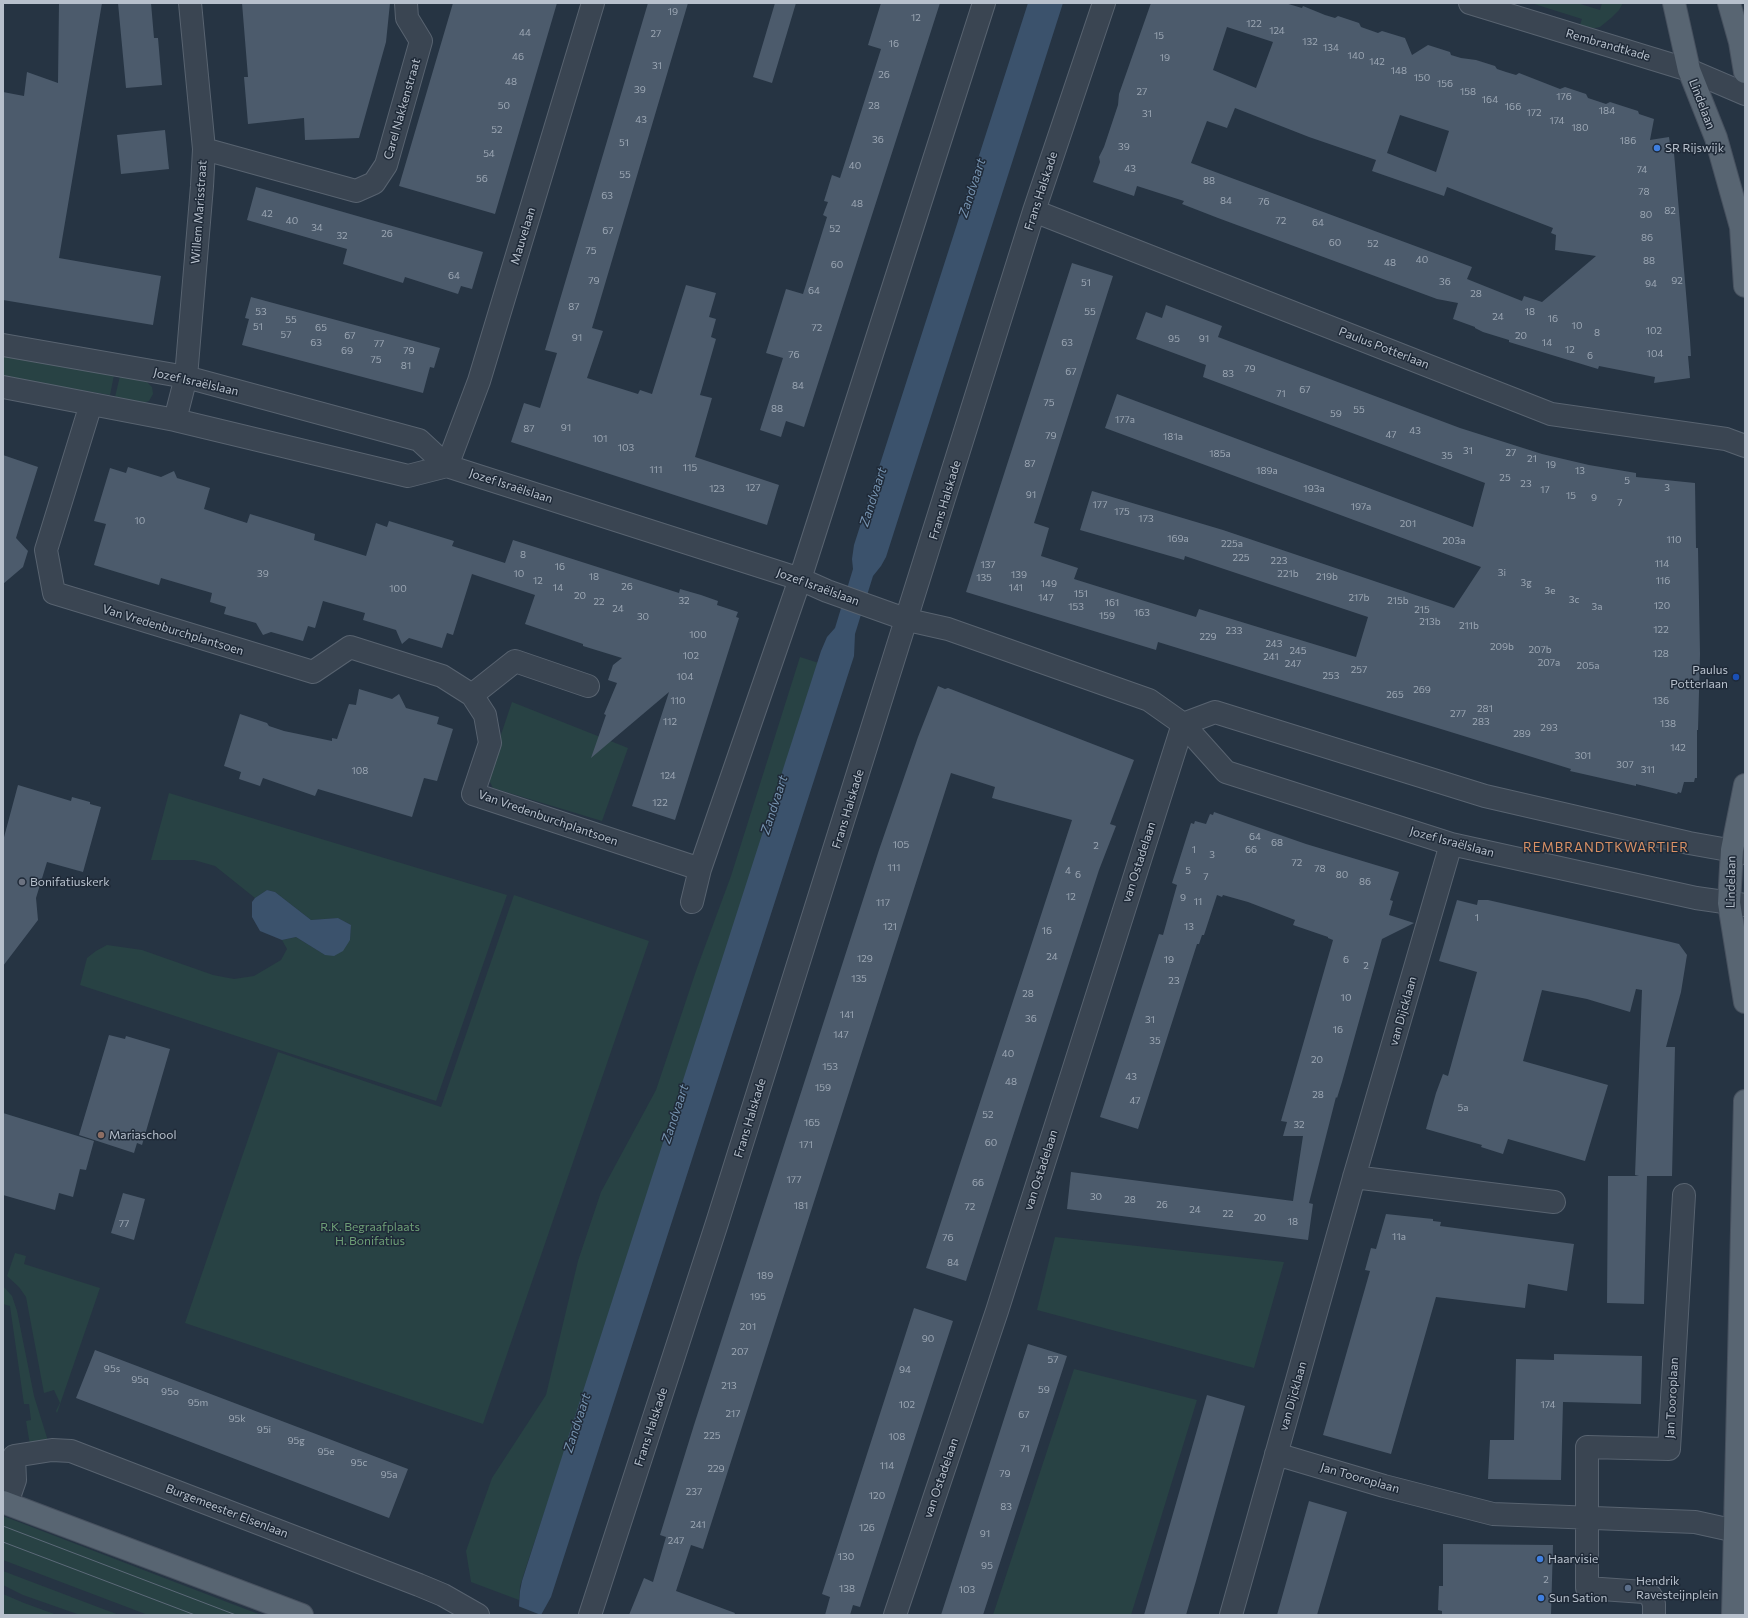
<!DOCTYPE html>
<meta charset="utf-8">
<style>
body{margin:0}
#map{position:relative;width:1748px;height:1618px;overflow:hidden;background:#263443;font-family:Commissioner,sans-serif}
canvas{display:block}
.frame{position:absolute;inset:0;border:4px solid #b7c0cc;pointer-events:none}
</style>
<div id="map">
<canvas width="1748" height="1618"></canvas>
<div class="frame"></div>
</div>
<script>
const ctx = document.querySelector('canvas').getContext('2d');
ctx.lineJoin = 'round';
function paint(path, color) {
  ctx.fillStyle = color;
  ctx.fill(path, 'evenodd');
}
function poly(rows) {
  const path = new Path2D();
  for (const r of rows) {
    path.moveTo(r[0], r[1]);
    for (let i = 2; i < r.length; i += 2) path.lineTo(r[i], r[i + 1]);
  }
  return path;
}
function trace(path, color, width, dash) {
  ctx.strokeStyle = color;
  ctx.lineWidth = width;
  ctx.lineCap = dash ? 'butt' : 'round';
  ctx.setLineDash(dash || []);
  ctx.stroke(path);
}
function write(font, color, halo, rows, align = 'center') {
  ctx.font = font + ' Commissioner,sans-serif';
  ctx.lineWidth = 3;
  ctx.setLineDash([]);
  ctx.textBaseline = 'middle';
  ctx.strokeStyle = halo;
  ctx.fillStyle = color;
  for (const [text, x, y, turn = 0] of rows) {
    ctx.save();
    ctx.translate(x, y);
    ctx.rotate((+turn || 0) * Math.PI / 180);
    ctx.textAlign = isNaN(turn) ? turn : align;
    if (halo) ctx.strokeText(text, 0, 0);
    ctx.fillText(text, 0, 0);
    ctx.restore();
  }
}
const green = poly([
 [1531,3,1577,3,1600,10,1602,3,1623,3,1619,10,1611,18,1600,27,1590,29,1579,28,1582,19],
 [3,356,114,375,110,395,3,377],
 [120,376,147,382,152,387,153,394,149,401,142,403,115,397],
 [800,657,819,663,615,1304,531,1552,520,1586,519,1600,471,1582,466,1551,492,1478,546,1395,578,1261,601,1192,656,1090,697,968,731,876],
 [512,702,628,748,602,821,493,788,487,776],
 [169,793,507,895,436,1101,80,985,87,958,96,951,107,945,142,950,213,975,234,979,254,976,281,960,287,949,282,940,296,937,325,955,350,940,351,925,338,918,311,920,275,892,267,890,255,898,215,866,194,860,151,860],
 [514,895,649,941,483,1424,185,1323,278,1052,441,1107],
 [1055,1237,1284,1262,1254,1368,1037,1310],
 [15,1253,26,1256,24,1264,100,1288,57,1413,56,1411,60,1403,54,1390,44,1393,26,1297,19,1287,7,1276],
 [3,1286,12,1296,17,1311,34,1396,49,1444,30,1445,26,1421,31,1420,29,1404,24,1404,10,1306,3,1304],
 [1074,1369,1197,1400,1131,1615,993,1615],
 [3,1516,159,1576,261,1615,148,1615,3,1560],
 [3,1571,24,1579,119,1615,80,1615,23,1595,3,1585],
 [3,1594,24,1603,57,1615,3,1615]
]);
const water = poly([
 [1028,3,1063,3,886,557,881,566,873,576,855,634,854,656,551,1597,541,1615,516,1615,519,1606,520,1591,522,1581,821,651,827,637,835,628,853,569,852,559,854,545],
 [267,890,275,892,311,920,338,918,351,925,350,940,343,951,334,956,325,955,296,937,282,940,260,931,252,917,252,902,255,898]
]);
const pier = poly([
 [518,1606,541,1615,515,1615]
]);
const building = poly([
 [59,3,102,3,59,258,161,276,153,325,3,300,3,92,24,96,27,72,58,83],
 [118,3,151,3,154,38,158,38,162,85,126,88],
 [242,3,390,3,386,42,359,138,305,140,304,118,248,124,244,77,248,77],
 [453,3,557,3,495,214,399,186],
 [648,3,688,3,592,328,603,331,587,378,638,394,640,390,652,394,686,285,716,293,709,317,716,319,711,337,716,339,700,395,712,398,695,457,779,485,767,525,511,442,524,403,540,408,557,353,545,350],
 [775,3,796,3,772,83,753,77],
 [881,3,940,3,804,427,786,421,781,437,760,430,783,358,766,353,786,289,803,294,827,217,823,215,828,202,824,201,832,175,840,178,881,49,868,45],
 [1151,3,1285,3,1302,8,1303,6,1325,15,1335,18,1338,16,1359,23,1361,27,1378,33,1382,31,1405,38,1412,55,1428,45,1450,52,1451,55,1461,58,1476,60,1495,66,1497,69,1506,72,1516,75,1519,73,1560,89,1565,87,1586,94,1588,98,1606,104,1610,102,1638,111,1639,114,1654,119,1650,140,1669,137,1671,151,1674,153,1690,340,1691,356,1688,356,1690,378,1654,383,1655,377,1599,366,1598,369,1509,342,1509,340,1483,332,1475,328,1475,327,1453,319,1458,303,1437,299,1218,218,1182,204,1184,201,1137,186,1134,196,1093,182,1100,162,1099,157,1104,147,1118,105,1119,94],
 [1227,27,1273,42,1256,88,1213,70],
 [1235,108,1309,137,1376,160,1372,171,1444,196,1447,187,1553,228,1551,233,1556,235,1555,250,1596,256,1542,302,1524,296,1522,301,1467,279,1472,267,1191,163,1207,121,1227,128],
 [1400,115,1449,131,1436,172,1387,153],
 [165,130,169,169,121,174,117,135],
 [256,187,483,252,472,289,461,286,458,294,405,277,403,283,343,264,347,249,247,220],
 [1072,263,1113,276,1034,523,1049,528,1041,556,1078,568,1074,579,1196,617,1199,609,1356,657,1368,617,1185,556,1184,560,1080,530,1092,491,1223,530,1454,608,1481,567,1105,428,1117,394,1473,527,1485,483,1203,377,1206,365,1136,339,1146,312,1162,318,1166,305,1222,326,1218,337,1460,428,1542,454,1589,465,1636,473,1636,477,1695,483,1696,548,1698,548,1700,654,1698,730,1697,730,1697,778,1695,778,1694,782,1684,782,1681,793,1678,792,1677,794,1636,784,1636,786,1570,771,1571,769,1158,642,1156,650,966,592],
 [251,297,440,348,434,368,430,367,423,393,242,345,249,319,245,318],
 [3,455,38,467,16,538,28,551,23,567,3,584],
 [128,467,161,477,174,471,177,478,210,488,204,509,247,523,250,514,270,520,315,534,314,540,366,556,376,523,387,527,389,521,454,541,452,546,505,563,513,540,679,593,680,589,701,595,718,601,717,605,738,612,736,617,739,618,675,820,632,806,669,692,591,758,606,715,604,714,617,683,608,680,613,665,622,658,583,646,583,644,525,624,535,595,472,574,453,635,447,633,442,648,409,638,402,644,396,630,363,620,365,613,323,601,315,628,308,626,303,641,271,632,263,635,256,623,224,614,226,607,210,602,212,593,161,578,159,585,94,565,106,524,94,521,110,468,126,473],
 [938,686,945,689,948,688,1134,760,1110,824,1116,826,1099,870,966,1281,926,1268,1072,820,992,798,995,787,951,773,703,1549,691,1545,676,1591,735,1613,734,1615,629,1615,644,1578,653,1582,666,1537,660,1535,694,1425,879,850,918,737],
 [359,689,392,699,399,694,406,708,439,717,437,724,453,729,437,781,424,778,412,817,318,789,315,796,263,778,260,786,239,779,241,772,224,766,240,714,267,723,269,726,284,731,332,741,332,738,337,739,349,704,356,705],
 [18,785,71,801,72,797,90,802,90,804,101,807,83,872,47,862,36,898,38,920,3,966,3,841],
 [1214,812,1306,844,1399,872,1390,900,1393,901,1389,915,1414,923,1382,939,1342,1082,1337,1098,1336,1097,1309,1203,1313,1204,1308,1240,1067,1209,1071,1172,1293,1201,1303,1136,1283,1136,1287,1122,1281,1121,1333,940,1328,938,1328,937,1293,925,1295,920,1248,902,1223,895,1222,897,1217,895,1204,935,1202,935,1199,944,1197,944,1138,1129,1100,1117,1159,934,1163,935,1177,885,1172,883,1191,823,1194,824,1195,821,1206,824,1210,814,1213,815],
 [1457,900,1477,905,1478,900,1488,900,1671,942,1679,944,1687,955,1681,992,1666,1047,1675,1047,1672,1176,1647,1176,1644,1304,1607,1303,1608,1176,1639,1176,1635,1175,1642,990,1636,989,1630,1012,1587,999,1542,990,1523,1061,1608,1085,1585,1161,1508,1139,1503,1154,1481,1147,1482,1145,1426,1129,1436,1093,1443,1074,1448,1076,1477,972,1439,961],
 [109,1035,125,1039,126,1036,170,1049,142,1145,137,1143,134,1153,79,1135],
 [3,1113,94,1141,86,1170,80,1169,73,1197,59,1193,55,1210,3,1195],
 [123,1193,145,1199,134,1240,111,1233],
 [1386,1214,1433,1219,1433,1221,1441,1222,1440,1226,1574,1244,1567,1291,1528,1284,1525,1308,1436,1297,1391,1454,1323,1435,1370,1271,1365,1270,1371,1248,1376,1249],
 [914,1308,953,1321,860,1607,853,1605,850,1615,825,1615,830,1597,822,1594],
 [1028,1344,1067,1356,983,1615,941,1615],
 [95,1350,408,1469,389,1518,76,1398],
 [1554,1354,1642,1356,1641,1404,1563,1402,1561,1480,1488,1479,1490,1440,1514,1440,1516,1359,1554,1360],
 [1207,1395,1245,1406,1196,1581,1186,1615,1144,1615],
 [1309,1501,1347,1512,1317,1615,1277,1615],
 [1443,1544,1553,1545,1551,1615,1442,1615,1442,1611,1438,1610,1439,1586,1443,1586]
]);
const minor = poly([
 [1470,3,1689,70,1745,94],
 [204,149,356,191,374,183,386,165,421,41,407,18,406,3],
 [1034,211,1551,414,1726,439,1745,446],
 [3,345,186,377,419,440,447,466,800,579,827,591,908,620,948,629,1149,700,1183,724,1226,772,1451,844,1696,898,1745,905],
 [3,387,175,420,408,476,447,466],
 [91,404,46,550,54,593,313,672,350,647,442,676,472,695,485,715,490,743,473,794,700,869],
 [175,420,186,377,202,186,204,149,190,3],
 [447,466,479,381,593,3],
 [472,695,515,661,588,686],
 [1183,724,1215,712,1485,796,1689,843,1745,853],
 [692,902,700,869,800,579,984,3],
 [1354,1177,1554,1202],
 [1276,1454,1384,1486,1493,1514,1695,1522,1745,1533],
 [7,1503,15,1480,14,1456,52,1450,71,1451,419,1585,443,1595,478,1615],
 [590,1615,717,1223,1034,211,1104,3],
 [895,1615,997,1311,1183,724],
 [1231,1615,1355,1174,1451,844],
 [1654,1615,1654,1604,1651,1596,1644,1592,1587,1588,1587,1447,1669,1449,1684,1195]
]);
const major = poly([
 [1674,3,1689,70,1716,138,1741,227],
 [1729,3,1740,42,1745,72],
 [1743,212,1741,227,1745,286],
 [1745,785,1732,850,1729,903,1745,1002],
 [3,1502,302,1615],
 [1733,1615,1745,1101]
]);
const tram = poly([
 [3,1526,236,1615],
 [3,1542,195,1615]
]);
const markers = [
 [1657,148,4,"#3f7fe0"],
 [1736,677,4,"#1a4fb4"],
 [22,882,4,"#6b7280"],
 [101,1135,4,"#8d6e63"],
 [1540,1559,4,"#3f7fe0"],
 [1628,1588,4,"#5c6f8a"],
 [1541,1598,4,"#3f7fe0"]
];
const numberNames = [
 ["19",673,12],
 ["12",916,18],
 ["122",1254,24],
 ["124",1277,31],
 ["44",525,33],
 ["27",656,34],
 ["15",1159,36],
 ["132",1310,42],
 ["16",894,44],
 ["134",1331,48],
 ["140",1356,56],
 ["46",518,57],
 ["19",1165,58],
 ["142",1377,62],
 ["31",657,66],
 ["148",1399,71],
 ["26",884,75],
 ["150",1422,78],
 ["48",511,82],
 ["156",1445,84],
 ["39",640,90],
 ["27",1142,92],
 ["158",1468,92],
 ["176",1564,97],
 ["164",1490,100],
 ["50",504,106],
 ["28",874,106],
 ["166",1513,107],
 ["184",1607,111],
 ["172",1534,113],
 ["31",1147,114],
 ["43",641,120],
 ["174",1557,121],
 ["180",1580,128],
 ["52",497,130],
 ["36",878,140],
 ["186",1628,141],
 ["51",624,143],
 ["39",1124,147],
 ["54",489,154],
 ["40",855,166],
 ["43",1130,169],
 ["74",1642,170],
 ["55",625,175],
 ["56",482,179],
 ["88",1209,181],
 ["78",1644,192],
 ["63",607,196],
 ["84",1226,201],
 ["76",1264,202],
 ["48",857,204],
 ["82",1670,211],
 ["42",267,214],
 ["80",1646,215],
 ["40",292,221],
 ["72",1281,221],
 ["64",1318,223],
 ["34",317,228],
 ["52",835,229],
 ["67",608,231],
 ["26",387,234],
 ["32",342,236],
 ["86",1647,238],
 ["60",1335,243],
 ["52",1373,244],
 ["75",591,251],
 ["40",1422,260],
 ["88",1649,261],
 ["48",1390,263],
 ["60",837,265],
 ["64",454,276],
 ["79",594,281],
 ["92",1677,281],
 ["36",1445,282],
 ["51",1086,283],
 ["94",1651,284],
 ["64",814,291],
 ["28",1476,294],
 ["87",574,307],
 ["53",261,312],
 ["55",1090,312],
 ["18",1530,312],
 ["24",1498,317],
 ["16",1553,319],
 ["55",291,320],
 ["10",1577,326],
 ["51",258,327],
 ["65",321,328],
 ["72",817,328],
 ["102",1654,331],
 ["8",1597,333],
 ["57",286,335],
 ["67",350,336],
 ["20",1521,336],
 ["91",577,338],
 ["95",1174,339],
 ["91",1204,339],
 ["63",316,343],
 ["63",1067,343],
 ["14",1547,343],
 ["77",379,344],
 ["12",1570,350],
 ["69",347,351],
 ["79",409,351],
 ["104",1655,354],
 ["76",794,355],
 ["6",1590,356],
 ["75",376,360],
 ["81",406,366],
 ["79",1250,369],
 ["67",1071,372],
 ["83",1228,374],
 ["84",798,386],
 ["67",1305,390],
 ["71",1281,394],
 ["75",1049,403],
 ["88",777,409],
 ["55",1359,410],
 ["59",1336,414],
 ["177a",1125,420],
 ["91",566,428],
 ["87",529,429],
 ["43",1415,431],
 ["47",1391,435],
 ["79",1051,436],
 ["181a",1173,437],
 ["101",600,439],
 ["103",626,448],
 ["31",1468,451],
 ["27",1511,453],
 ["185a",1220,454],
 ["35",1447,456],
 ["21",1532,459],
 ["87",1030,464],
 ["19",1551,465],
 ["115",690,468],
 ["111",656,470],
 ["189a",1267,471],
 ["13",1580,471],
 ["25",1505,478],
 ["5",1627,481],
 ["23",1526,484],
 ["127",753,488],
 ["3",1667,488],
 ["123",717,489],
 ["193a",1314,489],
 ["17",1545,490],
 ["91",1031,495],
 ["15",1571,496],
 ["9",1594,498],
 ["7",1620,503],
 ["177",1100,505],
 ["197a",1361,507],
 ["175",1122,512],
 ["173",1146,519],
 ["10",140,521],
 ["201",1408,524],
 ["169a",1178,539],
 ["110",1674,540],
 ["203a",1454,541],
 ["225a",1232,544],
 ["8",523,555],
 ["225",1241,558],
 ["223",1279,561],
 ["114",1662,564],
 ["137",988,565],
 ["16",560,567],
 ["3i",1502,573],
 ["39",263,574],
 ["10",519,574],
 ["221b",1288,574],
 ["139",1019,575],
 ["18",594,577],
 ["219b",1327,577],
 ["135",984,578],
 ["12",538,581],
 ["116",1663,581],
 ["3g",1526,583],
 ["149",1049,584],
 ["26",627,587],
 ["14",558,588],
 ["141",1016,588],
 ["100",398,589],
 ["3e",1550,591],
 ["151",1081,594],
 ["20",580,596],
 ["147",1046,598],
 ["217b",1359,598],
 ["3c",1574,600],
 ["32",684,601],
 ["215b",1398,601],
 ["22",599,602],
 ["161",1112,603],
 ["120",1662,606],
 ["153",1076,607],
 ["3a",1597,607],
 ["24",618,609],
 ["215",1422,610],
 ["163",1142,613],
 ["159",1107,616],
 ["30",643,617],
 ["213b",1430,622],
 ["211b",1469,626],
 ["122",1661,630],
 ["233",1234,631],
 ["100",698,635],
 ["229",1208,637],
 ["243",1274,644],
 ["209b",1502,647],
 ["207b",1540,650],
 ["245",1298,651],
 ["128",1661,654],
 ["102",691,656],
 ["241",1271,657],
 ["207a",1549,663],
 ["247",1293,664],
 ["205a",1588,666],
 ["257",1359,670],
 ["253",1331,676],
 ["104",685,677],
 ["269",1422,690],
 ["265",1395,695],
 ["110",678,701],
 ["136",1661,701],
 ["281",1485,709],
 ["277",1458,714],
 ["112",670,722],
 ["283",1481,722],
 ["138",1668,724],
 ["293",1549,728],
 ["289",1522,734],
 ["142",1678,748],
 ["301",1583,756],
 ["307",1625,765],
 ["311",1648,770],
 ["108",360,771],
 ["124",668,776],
 ["122",660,803],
 ["64",1255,837],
 ["68",1277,843],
 ["105",901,845],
 ["2",1096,846],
 ["1",1194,850],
 ["66",1251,850],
 ["3",1212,855],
 ["72",1297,863],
 ["111",894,868],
 ["78",1320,869],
 ["4",1068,871],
 ["5",1188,871],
 ["6",1078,875],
 ["80",1342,875],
 ["7",1206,877],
 ["86",1365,882],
 ["12",1071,897],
 ["9",1183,898],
 ["11",1198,902],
 ["117",883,903],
 ["1",1477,918],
 ["121",890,927],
 ["13",1189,927],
 ["16",1047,931],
 ["24",1052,957],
 ["129",865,959],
 ["19",1169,960],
 ["6",1346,960],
 ["2",1366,966],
 ["135",859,979],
 ["23",1174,981],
 ["28",1028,994],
 ["10",1346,998],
 ["141",847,1015],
 ["36",1031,1019],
 ["31",1150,1020],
 ["16",1338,1030],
 ["147",841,1035],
 ["35",1155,1041],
 ["40",1008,1054],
 ["20",1317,1060],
 ["153",830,1067],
 ["43",1131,1077],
 ["48",1011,1082],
 ["159",823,1088],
 ["28",1318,1095],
 ["47",1135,1101],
 ["5a",1463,1108],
 ["52",988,1115],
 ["165",812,1123],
 ["32",1299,1125],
 ["60",991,1143],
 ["171",806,1145],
 ["177",794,1180],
 ["66",978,1183],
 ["30",1096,1197],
 ["28",1130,1200],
 ["26",1162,1205],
 ["181",801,1206],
 ["72",970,1207],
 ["24",1195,1210],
 ["22",1228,1214],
 ["20",1260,1218],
 ["18",1293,1222],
 ["77",124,1224],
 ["11a",1399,1237],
 ["76",948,1238],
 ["84",953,1263],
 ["189",765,1276],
 ["195",758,1297],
 ["201",748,1327],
 ["90",928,1339],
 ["207",740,1352],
 ["57",1053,1360],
 ["95s",112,1369],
 ["94",905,1370],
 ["95q",140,1380],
 ["213",729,1386],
 ["59",1044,1390],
 ["95o",170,1392],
 ["95m",198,1403],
 ["102",907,1405],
 ["174",1548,1405],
 ["217",733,1414],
 ["67",1024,1415],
 ["95k",237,1419],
 ["95i",264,1430],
 ["225",712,1436],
 ["108",897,1437],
 ["95g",296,1441],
 ["71",1025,1449],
 ["95e",326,1452],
 ["95c",359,1463],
 ["114",887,1466],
 ["229",716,1469],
 ["79",1005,1474],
 ["95a",389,1475],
 ["237",694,1492],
 ["120",877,1496],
 ["83",1006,1507],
 ["241",698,1525],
 ["126",867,1528],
 ["91",985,1534],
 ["247",676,1541],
 ["130",846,1557],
 ["95",987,1566],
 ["2",1546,1580],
 ["138",847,1589],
 ["103",967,1590]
];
const streetNames = [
 ["Rembrandtkade",1608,45,16],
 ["Lindelaan",1702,104,69],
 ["Carel Nakkenstraat",402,109,-74],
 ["Frans Halskade",1041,191,-72],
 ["Willem Marisstraat",199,212,-86],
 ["Mauvelaan",523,236,-73],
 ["Paulus Potterlaan",1384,348,21],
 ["Jozef Israëlslaan",196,382,13],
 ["Jozef Israëlslaan",511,486,18],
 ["Frans Halskade",945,500,-73],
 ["Jozef Israëlslaan",818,587,20],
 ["Van Vredenburchplantsoen",173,630,17],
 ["Frans Halskade",848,809,-73],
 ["Van Vredenburchplantsoen",548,818,19],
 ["Jozef Israëlslaan",1452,842,15],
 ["van Ostadelaan",1139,862,-72],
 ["Lindelaan",1731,882,-89],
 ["van Dijcklaan",1403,1011,-74],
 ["Frans Halskade",750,1118,-73],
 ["van Ostadelaan",1041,1170,-72],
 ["van Dijcklaan",1293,1396,-74],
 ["Jan Tooroplaan",1672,1398,-87],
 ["Frans Halskade",651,1427,-72],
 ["van Ostadelaan",941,1478,-71],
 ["Jan Tooroplaan",1360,1478,16],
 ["Burgemeester Elsenlaan",227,1511,21]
];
const poiNames = [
 ["SR Rijswijk",1665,148],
 ["Paulus",1728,670,"right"],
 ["Potterlaan",1728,684,"right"],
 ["Bonifatiuskerk",30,882],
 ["Mariaschool",109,1135],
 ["Haarvisie",1548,1559],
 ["Hendrik",1636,1581],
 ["Ravesteijnplein",1636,1595],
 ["Sun Sation",1549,1598]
];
const parkNames = [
 ["R.K. Begraafplaats",370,1227],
 ["H. Bonifatius",370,1241]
];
const waterNames = [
 ["Zandvaart",972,188,-72],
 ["Zandvaart",873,497,-72],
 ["Zandvaart",774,805,-72],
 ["Zandvaart",675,1114,-72],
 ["Zandvaart",577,1423,-72]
];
const neighbourhoodNames = [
 ["REMBRANDTKWARTIER",1606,848]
];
paint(green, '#284244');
paint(water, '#3b526c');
paint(pier, '#263443');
paint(building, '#4c5b6c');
trace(minor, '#586370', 24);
trace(major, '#47515f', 24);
trace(minor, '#3a4552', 22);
trace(major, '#586572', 22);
trace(tram, '#5c6a79', 1);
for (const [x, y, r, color] of markers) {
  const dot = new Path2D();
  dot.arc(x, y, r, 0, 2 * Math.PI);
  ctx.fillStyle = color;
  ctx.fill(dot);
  trace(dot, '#1f2a38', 1.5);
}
write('10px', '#9ca7b4', null, numberNames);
write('12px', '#b7c0cc', '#1f2a38', streetNames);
write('12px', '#b7c0cc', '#1f2a38', poiNames, 'left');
write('12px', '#6d9e76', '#1f2a38', parkNames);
write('italic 13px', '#7693b0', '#1f2a38', waterNames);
ctx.letterSpacing = '1px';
write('13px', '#da9165', '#1f2a38', neighbourhoodNames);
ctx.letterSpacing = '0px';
</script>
